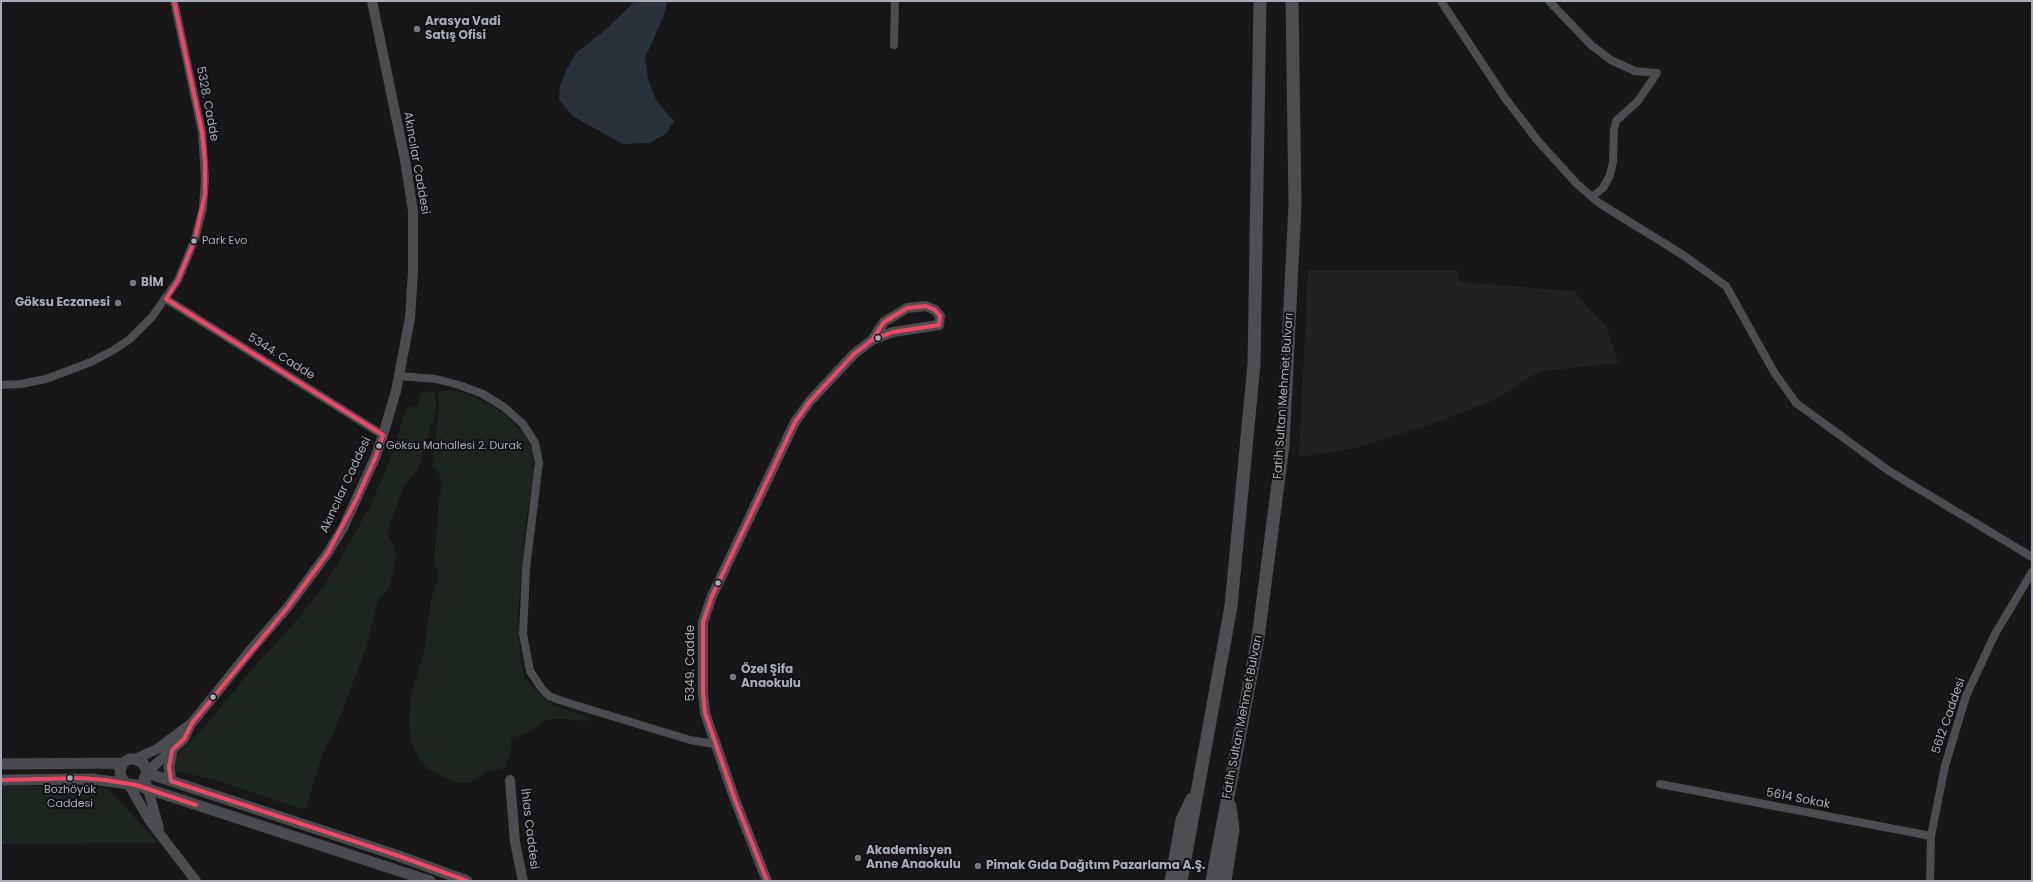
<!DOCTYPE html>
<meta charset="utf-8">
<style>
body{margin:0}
#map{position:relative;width:2033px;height:882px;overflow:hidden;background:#171718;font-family:Poppins,sans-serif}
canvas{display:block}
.frame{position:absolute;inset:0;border:2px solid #a8acb9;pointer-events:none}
</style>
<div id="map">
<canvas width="2033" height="882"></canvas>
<div class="frame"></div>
</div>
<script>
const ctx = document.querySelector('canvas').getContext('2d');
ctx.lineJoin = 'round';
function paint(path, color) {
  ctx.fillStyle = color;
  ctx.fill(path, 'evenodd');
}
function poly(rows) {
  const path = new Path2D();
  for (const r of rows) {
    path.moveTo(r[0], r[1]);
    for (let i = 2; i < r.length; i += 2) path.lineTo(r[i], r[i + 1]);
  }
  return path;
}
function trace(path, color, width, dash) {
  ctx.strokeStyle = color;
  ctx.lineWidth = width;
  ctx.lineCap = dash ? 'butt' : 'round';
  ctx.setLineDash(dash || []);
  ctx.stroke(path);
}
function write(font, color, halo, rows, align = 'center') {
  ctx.font = font + ' Poppins,sans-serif';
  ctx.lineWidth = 4;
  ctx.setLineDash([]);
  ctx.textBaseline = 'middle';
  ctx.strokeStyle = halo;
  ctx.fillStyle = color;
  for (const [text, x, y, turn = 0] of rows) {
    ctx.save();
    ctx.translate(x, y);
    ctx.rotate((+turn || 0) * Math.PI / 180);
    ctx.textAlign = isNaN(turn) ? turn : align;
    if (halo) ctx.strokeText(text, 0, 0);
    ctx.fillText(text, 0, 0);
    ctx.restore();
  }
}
const built = poly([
 [1308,270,1458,270,1460,282,1574,291,1606,327,1619,363,1543,371,1533,375,1499,398,1432,424,1355,448,1299,457]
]);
const green = poly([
 [444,390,456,391,476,397,503,413,523,432,533,450,534,472,525,529,518,616,521,663,525,677,534,689,544,699,557,706,589,718,587,721,562,719,545,720,525,734,512,738,511,751,505,768,488,771,471,782,463,783,454,782,428,769,418,757,411,741,409,726,411,696,424,651,431,600,439,575,435,564,435,552,441,481,439,474,432,465,439,410,438,391],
 [429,391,434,391,437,403,433,420,418,469,410,477,402,490,387,533,390,540,394,544,396,555,390,585,386,592,380,596,377,604,366,648,335,730,322,754,306,809,301,809,212,779,176,771,173,769,172,762,178,754,198,734,250,672,300,616,325,584,370,507,392,454,406,409,416,406,422,393],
 [1,786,86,786,106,788,116,797,158,843,1,844]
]);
const water = poly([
 [635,1,667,1,664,15,645,58,648,79,657,102,674,121,666,134,649,143,623,144,574,117,559,100,560,86,566,71,576,53,604,31]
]);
const minor = poly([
 [1441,1,1505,98,1538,141,1577,184,1599,203,1683,255,1726,286,1774,372,1796,403,1889,471,2032,557],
 [1549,1,1591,45,1611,60,1635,71,1657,73,1638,101,1616,121,1614,130,1613,162,1610,175,1603,188,1592,197],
 [894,45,895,1],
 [166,299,383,435],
 [399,376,436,379,459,385,483,394,504,407,523,424,535,443,539,462,526,569,523,634,530,671,542,689,549,696,562,701,690,740,715,744],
 [1,385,21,384,46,379,91,362,112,351,130,339,152,317,178,280,195,239,203,208,205,178,202,132,174,1],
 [1660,784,1931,836],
 [1930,881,1931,836,1945,766,1966,696,1995,634,2032,572]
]);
const tertiary = poly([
 [135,759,157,749,192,723,254,646,287,608,327,554,343,528,375,458,383,435,396,391,410,318,413,272,413,211,405,160,372,1],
 [147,772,184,739,190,726],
 [510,780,515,842,523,881],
 [146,782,159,828],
 [129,785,149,820,196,881],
 [767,881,735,800,705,713,703,692,703,622,712,596,765,485,795,422,810,401,854,354,872,340,893,332,939,325,940,316,935,310,926,306,907,308,884,322,872,340]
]);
const secondary = poly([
 [1,764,123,763],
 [147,773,399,856,467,881],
 [1,780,92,779,136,785,430,881],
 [171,781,169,767,172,750],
 [127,784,121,778,120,770,123,763,129,759,135,759,143,763,147,772,144,779]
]);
const trunk = poly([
 [1171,881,1182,820,1192,799],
 [1181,881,1231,606,1254,364,1260,1],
 [1212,881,1258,638,1283,445,1295,205,1292,1],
 [1225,881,1233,830,1230,806]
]);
const bus1 = poly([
 [174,1,202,132,205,162,205,194,195,239,178,280,166,299,383,435,375,458,356,500,327,554,287,608,192,723,184,739,172,750,169,767,171,781,399,856,467,881],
 [926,306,935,310,940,316,939,325,893,332,872,340,884,322,907,308,926,306],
 [1,780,80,778,105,780,136,785,196,805],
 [767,881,735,800,705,713,703,692,703,622,712,596,795,422,810,401,854,354,872,340]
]);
const markers = [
 [417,29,4,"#757881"],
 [194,241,3.5,"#a8acb9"],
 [133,283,4,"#757881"],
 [118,303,4,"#757881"],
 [878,338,3.5,"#a8acb9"],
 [379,446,3.5,"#a8acb9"],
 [718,583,3.5,"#a8acb9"],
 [733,677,4,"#757881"],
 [213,697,3.5,"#a8acb9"],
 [70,778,3.5,"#a8acb9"],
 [858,858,4,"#757881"],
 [978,866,4,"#757881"]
];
const busNames = [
 ["Park Evo",202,241],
 ["Göksu Mahallesi 2. Durak",386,446],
 ["Bozhöyük",70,790,"center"],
 ["Caddesi",70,804,"center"]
];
const poiNames = [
 ["Arasya Vadi",425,22],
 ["Satış Ofisi",425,36],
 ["BİM",141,283],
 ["Göksu Eczanesi",110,303,"right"],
 ["Özel Şifa",741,670],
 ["Anaokulu",741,684],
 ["Akademisyen",866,851],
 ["Anne Anaokulu",866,865],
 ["Pimak Gıda Dağıtım Pazarlama A.Ş.",986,866]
];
const streetNames = [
 ["5328. Cadde",207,104,79],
 ["Akıncılar Caddesi",416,163,80],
 ["5344. Cadde",281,357,32],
 ["Fatih Sultan Mehmet Bulvarı",1284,396,-86],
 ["Akıncılar Caddesi",346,485,-65],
 ["5349. Cadde",691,663,-90],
 ["5612 Caddesi",1949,716,-71],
 ["Fatih Sultan Mehmet Bulvarı",1243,717,-79],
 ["5614 Sokak",1798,799,11],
 ["İhlas Caddesi",529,829,83]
];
paint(built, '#212124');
paint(green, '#1d251f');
paint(water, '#29313a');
trace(minor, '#4b4d51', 8);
trace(tertiary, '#4b4d51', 10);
trace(secondary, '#4a4b4f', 11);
trace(trunk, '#4e4e52', 13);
trace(bus1, '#f34667', 4);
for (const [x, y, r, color] of markers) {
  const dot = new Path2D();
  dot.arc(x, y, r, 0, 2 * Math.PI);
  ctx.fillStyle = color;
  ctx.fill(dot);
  trace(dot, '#111114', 1.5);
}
write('11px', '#a8acb9', '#111114', busNames, 'left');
write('bold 12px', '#a8acb9', '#111114', poiNames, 'left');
write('12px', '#a8acb9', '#111114', streetNames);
</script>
